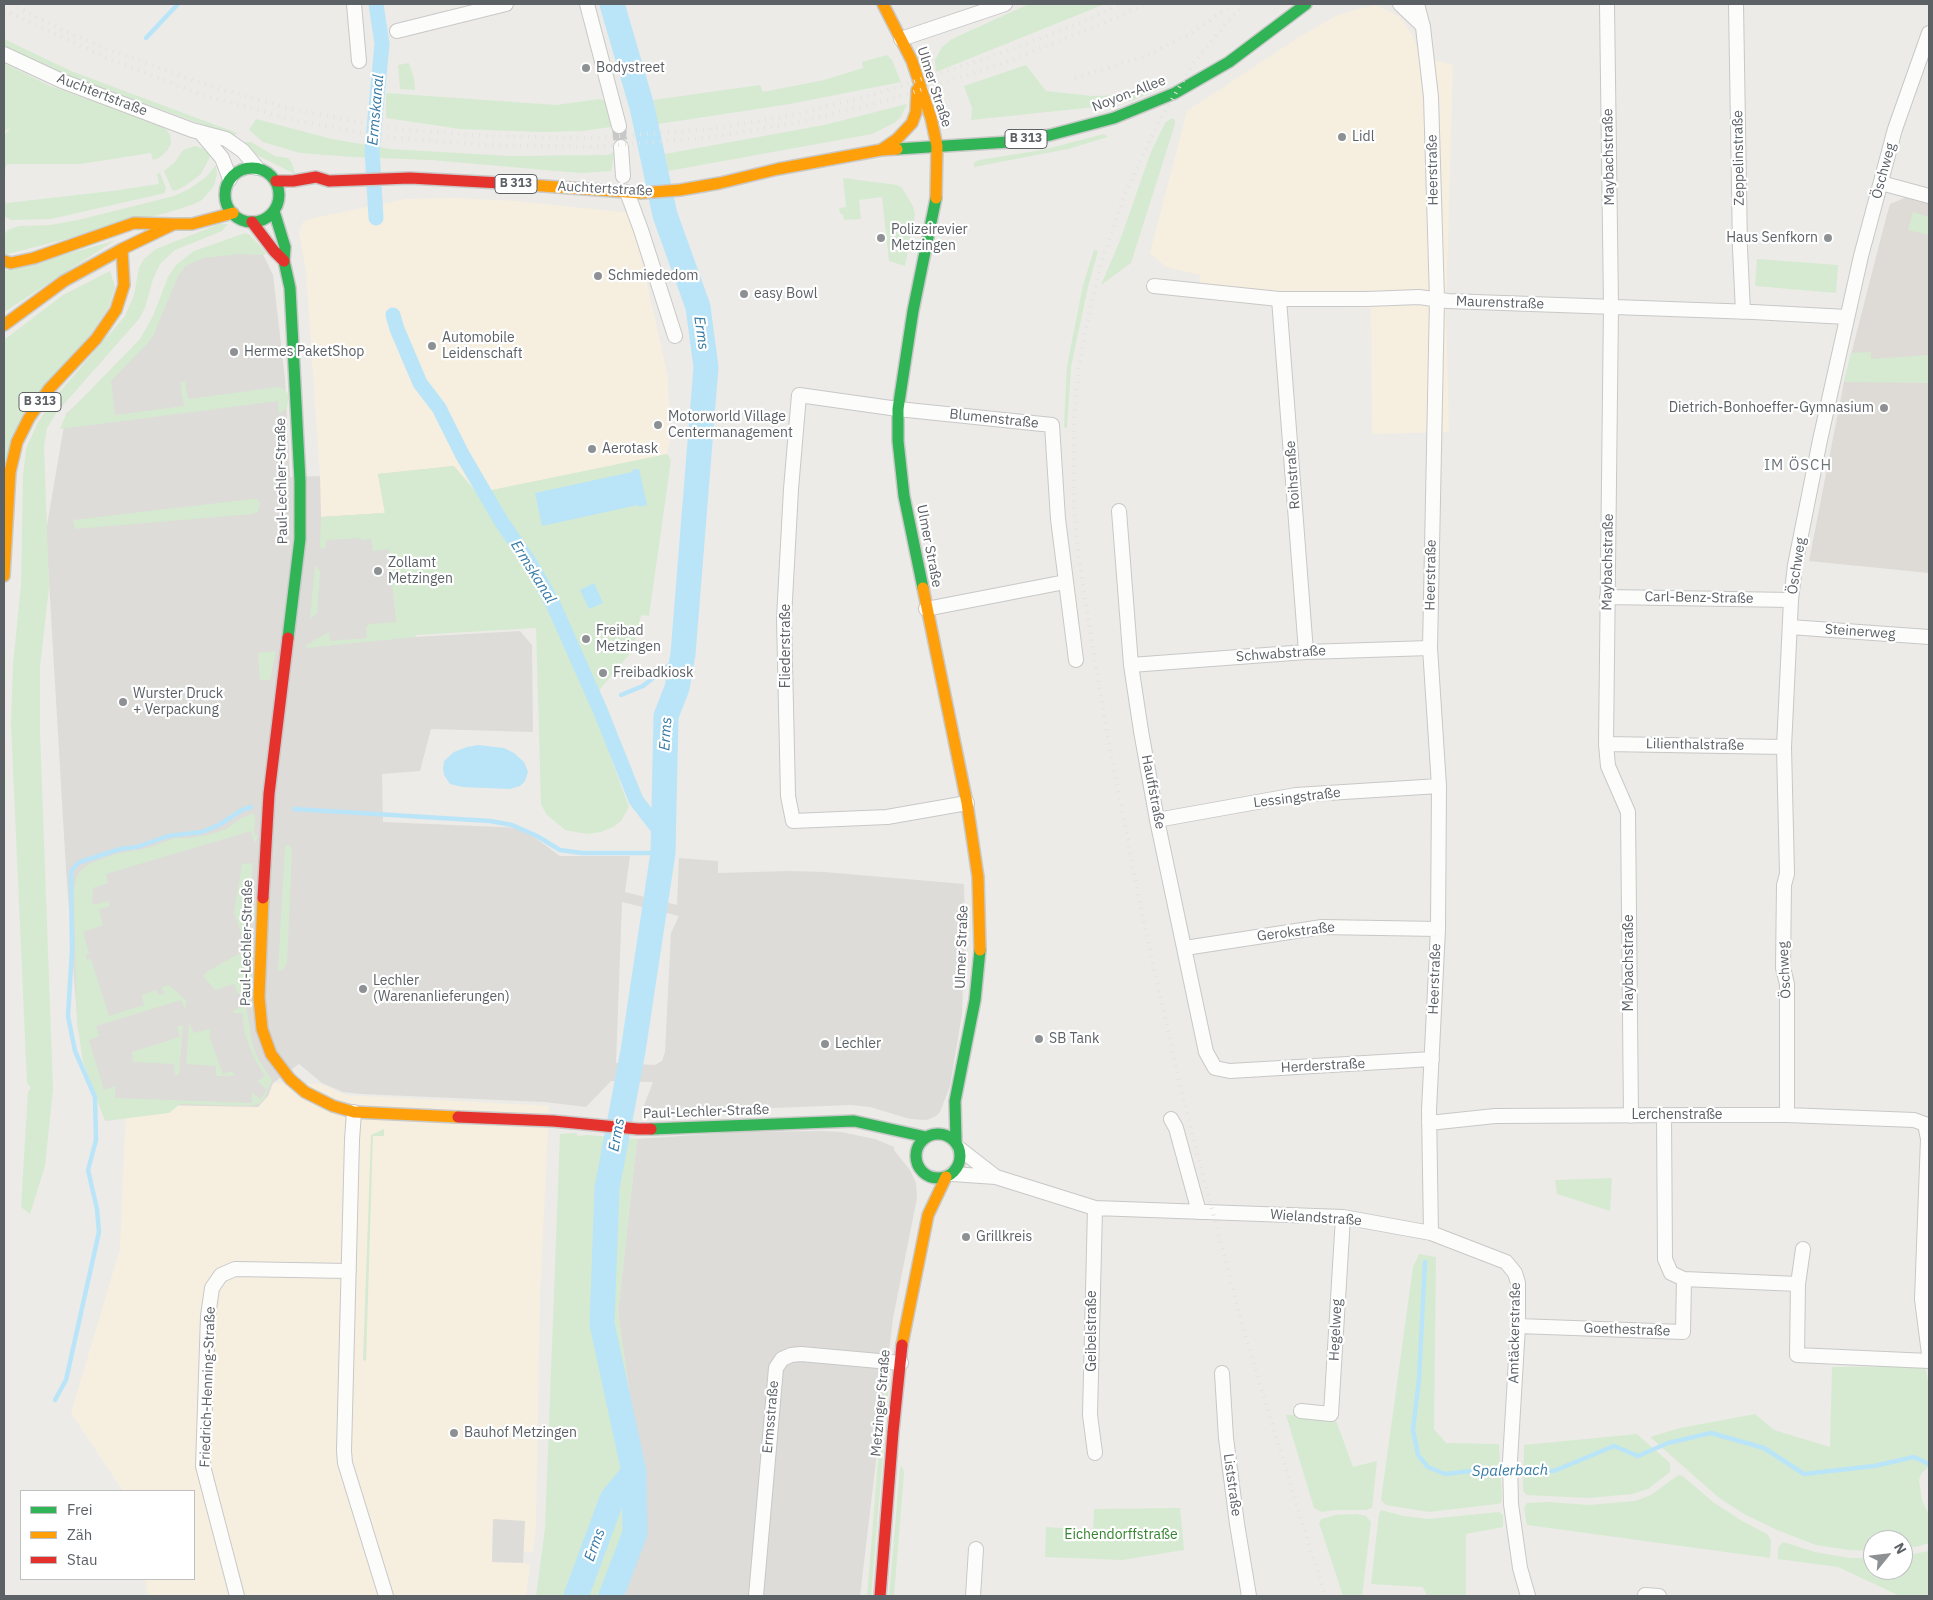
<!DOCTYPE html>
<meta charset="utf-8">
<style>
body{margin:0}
#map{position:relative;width:1933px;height:1600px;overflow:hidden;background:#ecebe7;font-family:"IBM Plex Sans",sans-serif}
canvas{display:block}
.frame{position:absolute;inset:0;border:5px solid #5c6166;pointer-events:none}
.legend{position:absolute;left:20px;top:1490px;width:175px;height:90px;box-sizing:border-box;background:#fff;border:1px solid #bec0c2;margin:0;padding:6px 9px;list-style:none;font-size:15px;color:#5c6166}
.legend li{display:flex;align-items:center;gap:10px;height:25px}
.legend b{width:25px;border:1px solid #bec0c2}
.north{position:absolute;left:1863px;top:1530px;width:50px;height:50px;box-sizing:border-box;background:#fff;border:1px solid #bec0c2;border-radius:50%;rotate:61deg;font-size:14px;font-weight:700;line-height:20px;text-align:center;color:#5c6166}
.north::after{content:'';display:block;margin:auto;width:18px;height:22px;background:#8e9193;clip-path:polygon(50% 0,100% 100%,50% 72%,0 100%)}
</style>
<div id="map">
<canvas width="1933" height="1600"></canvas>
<div class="frame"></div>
<ul class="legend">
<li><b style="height:6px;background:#30b455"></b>Frei</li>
<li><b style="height:6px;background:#ff9f0a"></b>Zäh</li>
<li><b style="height:6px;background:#e5322d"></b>Stau</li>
</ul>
<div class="north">N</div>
</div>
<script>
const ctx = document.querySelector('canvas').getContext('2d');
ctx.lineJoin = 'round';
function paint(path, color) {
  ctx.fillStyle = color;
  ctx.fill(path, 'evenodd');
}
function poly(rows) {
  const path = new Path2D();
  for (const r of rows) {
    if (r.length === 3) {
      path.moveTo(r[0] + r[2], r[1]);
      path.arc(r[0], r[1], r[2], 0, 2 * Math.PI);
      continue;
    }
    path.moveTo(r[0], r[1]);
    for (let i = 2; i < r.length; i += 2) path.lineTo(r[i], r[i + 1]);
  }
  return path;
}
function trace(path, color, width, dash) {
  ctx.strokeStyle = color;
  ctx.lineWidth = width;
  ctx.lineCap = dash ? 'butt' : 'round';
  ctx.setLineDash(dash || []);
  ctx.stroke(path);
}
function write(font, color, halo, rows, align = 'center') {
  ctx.font = font + ' "IBM Plex Sans",sans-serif';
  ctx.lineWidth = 4.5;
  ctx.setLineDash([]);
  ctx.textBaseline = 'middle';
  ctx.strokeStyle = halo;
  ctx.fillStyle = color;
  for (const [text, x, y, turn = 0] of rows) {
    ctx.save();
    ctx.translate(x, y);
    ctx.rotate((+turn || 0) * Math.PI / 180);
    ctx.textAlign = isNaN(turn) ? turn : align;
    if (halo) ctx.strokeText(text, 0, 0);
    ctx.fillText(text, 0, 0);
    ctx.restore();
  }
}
const commercial = poly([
 [1376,5,1400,17,1413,36,1420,56,1453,65,1446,311,1449,432,1372,434,1371,308,1233,303,1199,298,1200,275,1166,267,1150,253,1187,111,1299,37,1336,16,1354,10],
 [453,198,516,201,631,213,668,377,670,440,667,454,477,493,378,474,385,513,321,517,320,476,306,272,299,233,303,222,313,218,406,199],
 [272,1083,320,1084,345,1095,549,1106,540,1295,536,1525,533,1552,524,1552,524,1521,493,1520,492,1562,523,1563,530,1565,526,1596,148,1596,145,1579,194,1579,194,1491,123,1491,71,1413,120,1249,126,1104,268,1096]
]);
const industrial = poly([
 [258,244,273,275,285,379,290,477,320,476,321,517,385,513,378,474,454,466,415,637,520,631,532,645,533,732,431,729,420,771,382,774,383,822,522,828,560,856,630,856,625,892,677,905,679,858,718,861,718,873,789,871,824,872,964,884,965,929,962,1014,950,1086,940,1112,936,1116,927,1120,910,1119,870,1107,851,1105,641,1113,653,1082,611,1081,586,1107,545,1102,362,1094,343,1092,322,1083,299,1064,273,1083,268,1096,258,1107,103,1104,78,1030,66,869,46,531,66,414,149,335,184,261],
 [622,902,679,916,671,933,665,1052,662,1061,655,1065,616,1063],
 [823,1131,841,1132,875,1139,894,1147,894,1150,910,1170,916,1183,917,1198,893,1318,860,1596,624,1596,647,1518,618,1312,637,1139,740,1132],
 [493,1519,525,1521,523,1563,492,1562]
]);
const education = poly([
 [1909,196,1929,202,1929,573,1809,561,1844,382,1886,218,1890,204]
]);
const green = poly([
 [1029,4,1105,4,936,72,935,60,942,47,952,39],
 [4,39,71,71,237,133,234,136,69,76,4,46],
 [887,55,892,60,901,82,790,104,658,124,653,100,760,85,763,92,824,80,863,68,862,62],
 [4,63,48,85,157,124,166,129,170,135,171,144,167,151,159,158,153,160,151,153,80,164,7,164,4,173,4,135,10,129,4,130],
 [409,63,414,78,415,90,400,89,398,65],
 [1026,65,1046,91,1092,96,1122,95,1156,82,1159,89,1131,101,1095,107,971,120,972,108,964,86],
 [386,93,556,105,600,99,605,101,608,106,611,127,582,131,543,132,460,129,386,118],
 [907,104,901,117,894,123,872,134,668,171,665,154,824,125],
 [1172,118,1175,120,1175,124,1131,263,1101,285,1119,243,1151,152,1165,123],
 [256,119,332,139,390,149,509,156,608,155,615,151,611,171,580,173,431,160,352,157,300,153,263,142,249,130],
 [1104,134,1108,137,1068,149,974,167,974,163,979,160,1042,150],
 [246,142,251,142,275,156,288,158,292,163,295,174,257,155,242,143],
 [195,146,205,149,211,155,201,174,185,186,175,191,172,190,164,171,175,162,183,150],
 [216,165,217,174,214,186,202,200,194,204,170,212,4,255,4,235,8,230,19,226,50,225,78,220,174,196,189,189,205,178],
 [160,173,166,188,165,193,51,219,11,220,4,216,4,198,6,203,112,191,159,184,157,174],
 [843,178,897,185,902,188,913,206,915,214,905,266,889,261,882,197,859,200,861,219,844,220,843,215,840,213,839,208,846,207],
 [1913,212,1929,217,1929,235,1908,230],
 [219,224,228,224,222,231,175,250,160,264,153,279,145,308,139,319,57,412,47,428,44,446,49,587,40,667,40,731,53,1089,45,1166,30,1214,21,1207,28,1092,31,1088,27,1083,11,724,13,665,21,585,23,476,26,449,37,424,51,402,125,316,134,295,139,268,144,259,156,249],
 [245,233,250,235,266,253,264,255,239,254,203,258,186,266,178,276,153,336,147,344,111,381,115,415,184,406,180,382,185,381,188,399,279,387,285,390,289,395,287,408,279,414,278,401,60,429,64,419,69,412,140,339,153,316,168,277,176,265,194,251],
 [114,241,4,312,4,271],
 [1094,250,1098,251,1088,287,1071,367,1067,428,1064,427,1067,366,1083,285],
 [1757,259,1838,265,1836,293,1755,286],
 [110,271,115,287,109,307,4,462,4,340,63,295],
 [1871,352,1871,359,1929,355,1929,383,1844,382,1851,353],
 [667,454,671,460,649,616,641,615,633,650,590,701,629,807,621,821,613,827,601,832,587,834,565,830,546,814,541,804,536,628,416,635,415,637,306,648,306,645,329,632,330,641,367,638,366,627,369,624,396,622,389,549,373,551,371,539,361,540,361,538,326,540,326,548,320,548,321,517,385,513,378,474,454,466,477,493],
 [252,499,257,499,260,503,258,512,253,514,75,529,73,520],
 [315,565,320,571,317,613,310,619],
 [276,651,270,680,260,680,258,653],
 [252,814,255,815,254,835,258,836,255,843,251,831,106,874,108,883,93,888,92,905,109,901,110,906,99,909,103,925,83,932,89,954,86,955,87,960,91,959,109,1016,144,1005,142,995,156,990,159,995,164,993,162,987,169,985,187,1001,185,1010,181,1000,96,1026,99,1036,89,1040,104,1090,115,1086,115,1098,252,1103,252,1092,260,1099,267,1090,257,1081,265,1076,254,1058,245,1034,242,1013,232,1013,234,1010,246,1006,253,1047,259,1060,272,1081,264,1099,259,1104,249,1106,180,1104,169,1113,105,1121,83,1062,77,1022,75,946,74,888,76,879,80,871,89,864,115,854,148,848,175,838,189,838,208,835,226,829,242,818],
 [285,845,290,846,292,850,287,963,283,970,278,971],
 [253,863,250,907,255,909,255,915,250,917,248,973,253,975,251,991,238,994,234,984,215,990,203,976,208,971,246,950,234,912,242,864],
 [189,1023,194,1033,210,1029,210,1038,223,1074,232,1071,234,1076,216,1076,216,1066,186,1064],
 [183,1025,179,1075,175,1075,174,1064,133,1062,132,1052,180,1037,177,1027],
 [384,1129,384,1136,373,1136,366,1361,363,1360,371,1135],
 [577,1133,577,1136,588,1135,637,1139,618,1312,647,1518,624,1596,536,1596,545,1529,560,1134],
 [1612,1178,1610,1211,1557,1194,1555,1180],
 [1419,1254,1436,1257,1434,1429,1446,1443,1499,1444,1502,1499,1501,1503,1497,1504,1429,1512,1386,1505,1381,1500,1413,1267],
 [1925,1366,1929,1385,1929,1466,1921,1474,1919,1480,1922,1500,1929,1515,1929,1543,1919,1546,1903,1549,1903,1540,1873,1540,1873,1551,1849,1550,1816,1545,1777,1530,1744,1514,1718,1497,1650,1437,1680,1428,1755,1414,1774,1430,1830,1447,1832,1367],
 [885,1375,889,1384,871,1596,867,1596],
 [1286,1415,1334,1415,1353,1467,1377,1461,1372,1508,1366,1510,1334,1510,1322,1512,1314,1508],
 [1637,1434,1670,1463,1670,1472,1648,1489,1632,1494,1589,1498,1527,1495,1523,1491,1524,1445],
 [902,1466,904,1473,894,1596,889,1596,900,1468],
 [1680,1475,1684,1477,1713,1502,1742,1521,1767,1534,1771,1540,1770,1558,1527,1525,1524,1508,1527,1503,1549,1502,1589,1505,1635,1501,1651,1495,1677,1476],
 [1180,1508,1184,1550,1122,1560,1045,1557,1046,1527,1093,1530,1094,1509],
 [1381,1510,1404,1516,1429,1519,1499,1512,1503,1515,1503,1527,1466,1534,1466,1596,1427,1596,1423,1587,1371,1584,1379,1514],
 [1356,1514,1366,1516,1371,1522,1362,1596,1343,1596,1319,1523,1321,1519,1336,1515],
 [1783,1542,1815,1552,1849,1558,1873,1558,1873,1570,1903,1570,1903,1556,1929,1551,1929,1596,1900,1596,1838,1567,1778,1559,1778,1548]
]);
const water = poly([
 [639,469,647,505,639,507,638,505,542,526,535,493,632,472,632,470],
 [594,583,603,603,589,609,580,590],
 [478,745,504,748,514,753,524,762,528,772,525,781,520,786,510,789,462,787,450,784,444,775,443,769,444,761,454,752,467,747]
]);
const stream = poly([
 [146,38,178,4],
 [621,695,643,686,683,654],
 [294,809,490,821,512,825,537,836,560,850,582,853,663,853],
 [1425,1262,1419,1379,1413,1430,1418,1455,1428,1467,1445,1474,1480,1470,1554,1471,1614,1446,1638,1456,1668,1443,1711,1433,1764,1448,1804,1474,1874,1466,1914,1457,1929,1464],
 [55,1400,66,1380,99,1232,97,1209,88,1170,96,1140,95,1097,75,1051,68,1016,72,951,71,872,75,866,80,862,120,849,137,847,168,836,202,832,219,825,242,810,251,807]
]);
const canal = poly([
 [376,4,382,44,372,150,376,218],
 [393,315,397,329,420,383,439,408,462,454,501,521,530,563,553,604,600,710,636,800,663,835]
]);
const river = poly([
 [576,1596,612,1499,634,1472],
 [611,1596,635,1533,634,1472,602,1324,607,1188,633,1051,663,853,666,716,677,688,683,654,706,367,698,307,665,215,642,107,612,4]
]);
const streetTunnel = poly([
 [619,126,621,147]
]);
const street = poly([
 [354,4,359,61],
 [587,4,619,126],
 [1400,4,1423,26],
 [1417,4,1423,27,1431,97,1437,299,1430,648,1439,786,1438,929,1429,1110,1431,1233],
 [1607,4,1611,306,1606,744,1608,766,1628,812,1631,1116],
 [1736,4,1740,248,1743,312],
 [397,31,506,4],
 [901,39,1005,4],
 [4,54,62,81,192,130,226,139,243,151,257,168],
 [201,133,222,158,230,179],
 [621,147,623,176],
 [1881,183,1929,196],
 [627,192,641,230,675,336],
 [1154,286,1279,299,1367,299,1419,297,1448,301,1753,312,1847,317],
 [1279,299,1306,652],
 [1119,511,1131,665,1141,731,1157,820,1206,1052,1215,1068,1230,1071,1432,1059],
 [1607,597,1791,600],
 [926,609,1065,582],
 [1790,627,1929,637],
 [1131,665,1306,652,1430,648],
 [1606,744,1784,747],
 [967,803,887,817,793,821,788,796,784,618,791,489,799,395,898,409,1052,425,1058,519,1076,660],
 [1157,820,1296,795,1439,786],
 [1185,948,1322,927,1438,929],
 [354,1112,352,1140,344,1451,345,1463,386,1596],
 [1664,1115,1665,1259,1671,1273,1684,1279,1798,1284],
 [1787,1115,1787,984,1783,968,1784,885,1787,874,1784,747,1791,600,1795,565,1820,440,1861,256,1895,129,1929,33],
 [1171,1119,1176,1128,1199,1212],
 [1429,1123,1495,1116,1699,1115,1787,1115,1914,1120,1925,1124],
 [1925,1124,1928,1139,1922,1299,1929,1354],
 [960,1149,996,1177],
 [952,1174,996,1177,1095,1208,1343,1217,1431,1233,1506,1262,1515,1273,1518,1283,1518,1326,1510,1461,1511,1504,1520,1568,1528,1596],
 [1803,1249,1798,1284,1797,1355,1929,1361],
 [1518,1326,1683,1332,1684,1279],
 [1222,1373,1226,1438,1237,1524,1249,1596],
 [1301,1411,1331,1414,1343,1217],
 [1095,1453,1090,1415,1095,1208],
 [1645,1595,1659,1596],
 [237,1596,203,1466,208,1316,212,1288,221,1275,235,1269,349,1271],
 [756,1596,776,1368,782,1359,791,1355,801,1354,901,1363],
 [973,1596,976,1549]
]);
const fast = poly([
 [897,149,1009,142,1050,135,1114,118,1175,93,1229,62,1306,4],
 [252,195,27],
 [274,211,285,247,284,261,290,288,300,481,300,539,288,638],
 [923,588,904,496,898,441,898,409,913,311,936,198],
 [651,1129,854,1121,926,1137],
 [938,1156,22],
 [956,1142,955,1101,975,1000,980,950]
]);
const slow = poly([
 [883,4,912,61,931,118,937,146,936,198],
 [881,150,897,139,912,123,916,112,917,90],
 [501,183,641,193,680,190,720,183,778,169,881,150,897,149],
 [4,261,11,263,34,258,134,223,174,224],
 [4,325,64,281,122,249,174,224,192,224,233,213],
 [4,576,10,472,17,442,29,418,49,389,96,339,116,310,124,285,122,249],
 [923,588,967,803,978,877,980,950],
 [263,898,259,997,262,1029,271,1054,290,1079,305,1092,333,1106,354,1112,458,1117],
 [902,1345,928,1215,946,1177]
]);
const jam = poly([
 [276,181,293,181,316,177,329,181,410,178,501,183],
 [252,222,274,251,284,261],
 [263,898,269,794,288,638],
 [458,1117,553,1121,638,1129,651,1129],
 [880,1596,893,1432,902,1345]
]);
const rail = poly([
 [11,4,67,32,110,50,203,84,292,109,389,128,485,136,593,138,711,129,793,115,879,93,1001,53,1085,21,1121,4],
 [1244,4,1229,20,1193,64,1158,123,1125,194,1102,260,1086,327,1079,367,1074,419,1074,505,1077,544,1087,612,1107,733,1140,904,1181,1091,1246,1339,1325,1596],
 [4,10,109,59,200,94,294,120,386,137,485,145,595,147,712,137,794,123,882,102,1005,63,1089,29,1146,4],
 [1075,78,1145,56,1190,34,1234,4]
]);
const markers = [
 [586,68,5,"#8e9193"],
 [1342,137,5,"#8e9193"],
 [881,238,5,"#8e9193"],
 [1828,238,5,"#8e9193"],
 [598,276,5,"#8e9193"],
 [744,294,5,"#8e9193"],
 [432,346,5,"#8e9193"],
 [234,352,5,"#8e9193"],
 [1884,408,5,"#8e9193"],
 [658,425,5,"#8e9193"],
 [592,449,5,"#8e9193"],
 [378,571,5,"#8e9193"],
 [586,639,5,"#8e9193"],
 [603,673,5,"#8e9193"],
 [123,702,5,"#8e9193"],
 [363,989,5,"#8e9193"],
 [1039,1039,5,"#8e9193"],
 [825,1044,5,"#8e9193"],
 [966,1237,5,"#8e9193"],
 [454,1433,5,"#8e9193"]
];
const shields = [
 [1026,139,42],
 [516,184,42],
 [40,402,42]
];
const shieldNames = [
 ["B 313",1026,139],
 ["B 313",516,184],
 ["B 313",40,402]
];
const poiNames = [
 ["Bodystreet",596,68],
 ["Lidl",1352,137],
 ["Polizeirevier",891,230],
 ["Metzingen",891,246],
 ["Haus Senfkorn",1818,238,"right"],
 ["Schmiededom",608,276],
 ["easy Bowl",754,294],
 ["Automobile",442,338],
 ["Leidenschaft",442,354],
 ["Hermes PaketShop",244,352],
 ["Dietrich-Bonhoeffer-Gymnasium",1874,408,"right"],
 ["Motorworld Village",668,417],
 ["Centermanagement",668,433],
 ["Aerotask",602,449],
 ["Zollamt",388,563],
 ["Metzingen",388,579],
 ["Freibad",596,631],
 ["Metzingen",596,647],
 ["Freibadkiosk",613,673],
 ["Wurster Druck",133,694],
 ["+ Verpackung",133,710],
 ["Lechler",373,981],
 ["(Warenanlieferungen)",373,997],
 ["SB Tank",1049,1039],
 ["Lechler",835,1044],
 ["Grillkreis",976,1237],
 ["Bauhof Metzingen",464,1433]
];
const streetNames = [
 ["Ulmer Straße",934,87,72],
 ["Noyon-Allee",1129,94,-21],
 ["Auchtertstraße",102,95,21],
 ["Maybachstraße",1609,157,-91],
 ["Zeppelinstraße",1739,158,-91],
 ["Heerstraße",1433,170,-91],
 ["Öschweg",1884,171,-75],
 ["Auchtertstraße",605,189,3],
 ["Maurenstraße",1500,303,2],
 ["Blumenstraße",994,419,6],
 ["Roihstraße",1293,475,-94],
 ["Paul-Lechler-Straße",282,481,-91],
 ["Ulmer Straße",929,546,79],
 ["Maybachstraße",1608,562,-89],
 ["Öschweg",1797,566,-81],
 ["Heerstraße",1431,575,-89],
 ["Carl-Benz-Straße",1699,598,1],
 ["Steinerweg",1860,632,4],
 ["Fliederstraße",786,646,-90],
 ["Schwabstraße",1281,654,-4],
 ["Lilienthalstraße",1695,745,1],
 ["Hauffstraße",1153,792,79],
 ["Lessingstraße",1297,798,-7],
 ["Gerokstraße",1296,932,-7],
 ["Paul-Lechler-Straße",247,943,-89],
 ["Ulmer Straße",962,947,-88],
 ["Maybachstraße",1629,963,-90],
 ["Öschweg",1785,970,-93],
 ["Heerstraße",1435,979,-88],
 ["Herderstraße",1323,1066,-3],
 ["Paul-Lechler-Straße",706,1112,-2],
 ["Lerchenstraße",1677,1115],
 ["Wielandstraße",1316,1218,4],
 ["Hegelweg",1336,1330,-87],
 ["Goethestraße",1627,1330,2],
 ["Geibelstraße",1092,1331,-90],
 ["Amtäckerstraße",1515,1333,-89],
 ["Friedrich-Henning-Straße",208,1387,-88],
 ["Metzinger Straße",881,1403,-85],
 ["Ermsstraße",771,1417,-85],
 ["Liststraße",1232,1485,82]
];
const parkNames = [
 ["Eichendorffstraße",1121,1535]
];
const waterNames = [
 ["Ermskanal",376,110,-85],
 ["Erms",701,333,82],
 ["Ermskanal",533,572,58],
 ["Erms",666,734,-86],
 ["Erms",617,1135,-80],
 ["Spalerbach",1510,1471,-1],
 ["Erms",595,1545,-70]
];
const neighbourhoodNames = [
 ["IM ÖSCH",1798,466]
];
paint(commercial, '#f6efe0');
paint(industrial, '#dddcd8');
paint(education, '#dedbd6');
paint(green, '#d6ead1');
paint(water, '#bae5f8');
trace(stream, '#bae5f8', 4.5);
trace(canal, '#bae5f8', 15);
trace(river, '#bae5f8', 25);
trace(streetTunnel, '#c8c8c7', 14, [14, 7]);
trace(street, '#c8c8c8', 16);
trace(fast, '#c9c9c9', 14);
trace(slow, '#c9c9c9', 14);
trace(jam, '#c9c9c9', 14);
trace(street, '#fcfcfb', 14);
trace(fast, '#30b455', 11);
trace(slow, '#ff9f0a', 11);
trace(jam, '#e5322d', 11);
trace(rail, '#e3e3e3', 4, [1, 6]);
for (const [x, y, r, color] of markers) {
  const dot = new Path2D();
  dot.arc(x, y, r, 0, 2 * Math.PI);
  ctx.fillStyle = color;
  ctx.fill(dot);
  trace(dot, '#fff', 2);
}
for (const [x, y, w] of shields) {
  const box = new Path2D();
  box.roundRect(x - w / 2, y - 9.5, w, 19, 4);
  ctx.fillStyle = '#fff';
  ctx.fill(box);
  trace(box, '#5c6166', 1);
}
write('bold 12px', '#5c6166', null, shieldNames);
write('14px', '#5c6166', '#fff', poiNames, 'left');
write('14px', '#5c6166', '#fff', streetNames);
write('14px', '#35822f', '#fff', parkNames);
write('italic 15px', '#367aa6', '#fff', waterNames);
ctx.letterSpacing = '1px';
write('15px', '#6d7478', '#fff', neighbourhoodNames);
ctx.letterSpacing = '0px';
</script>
